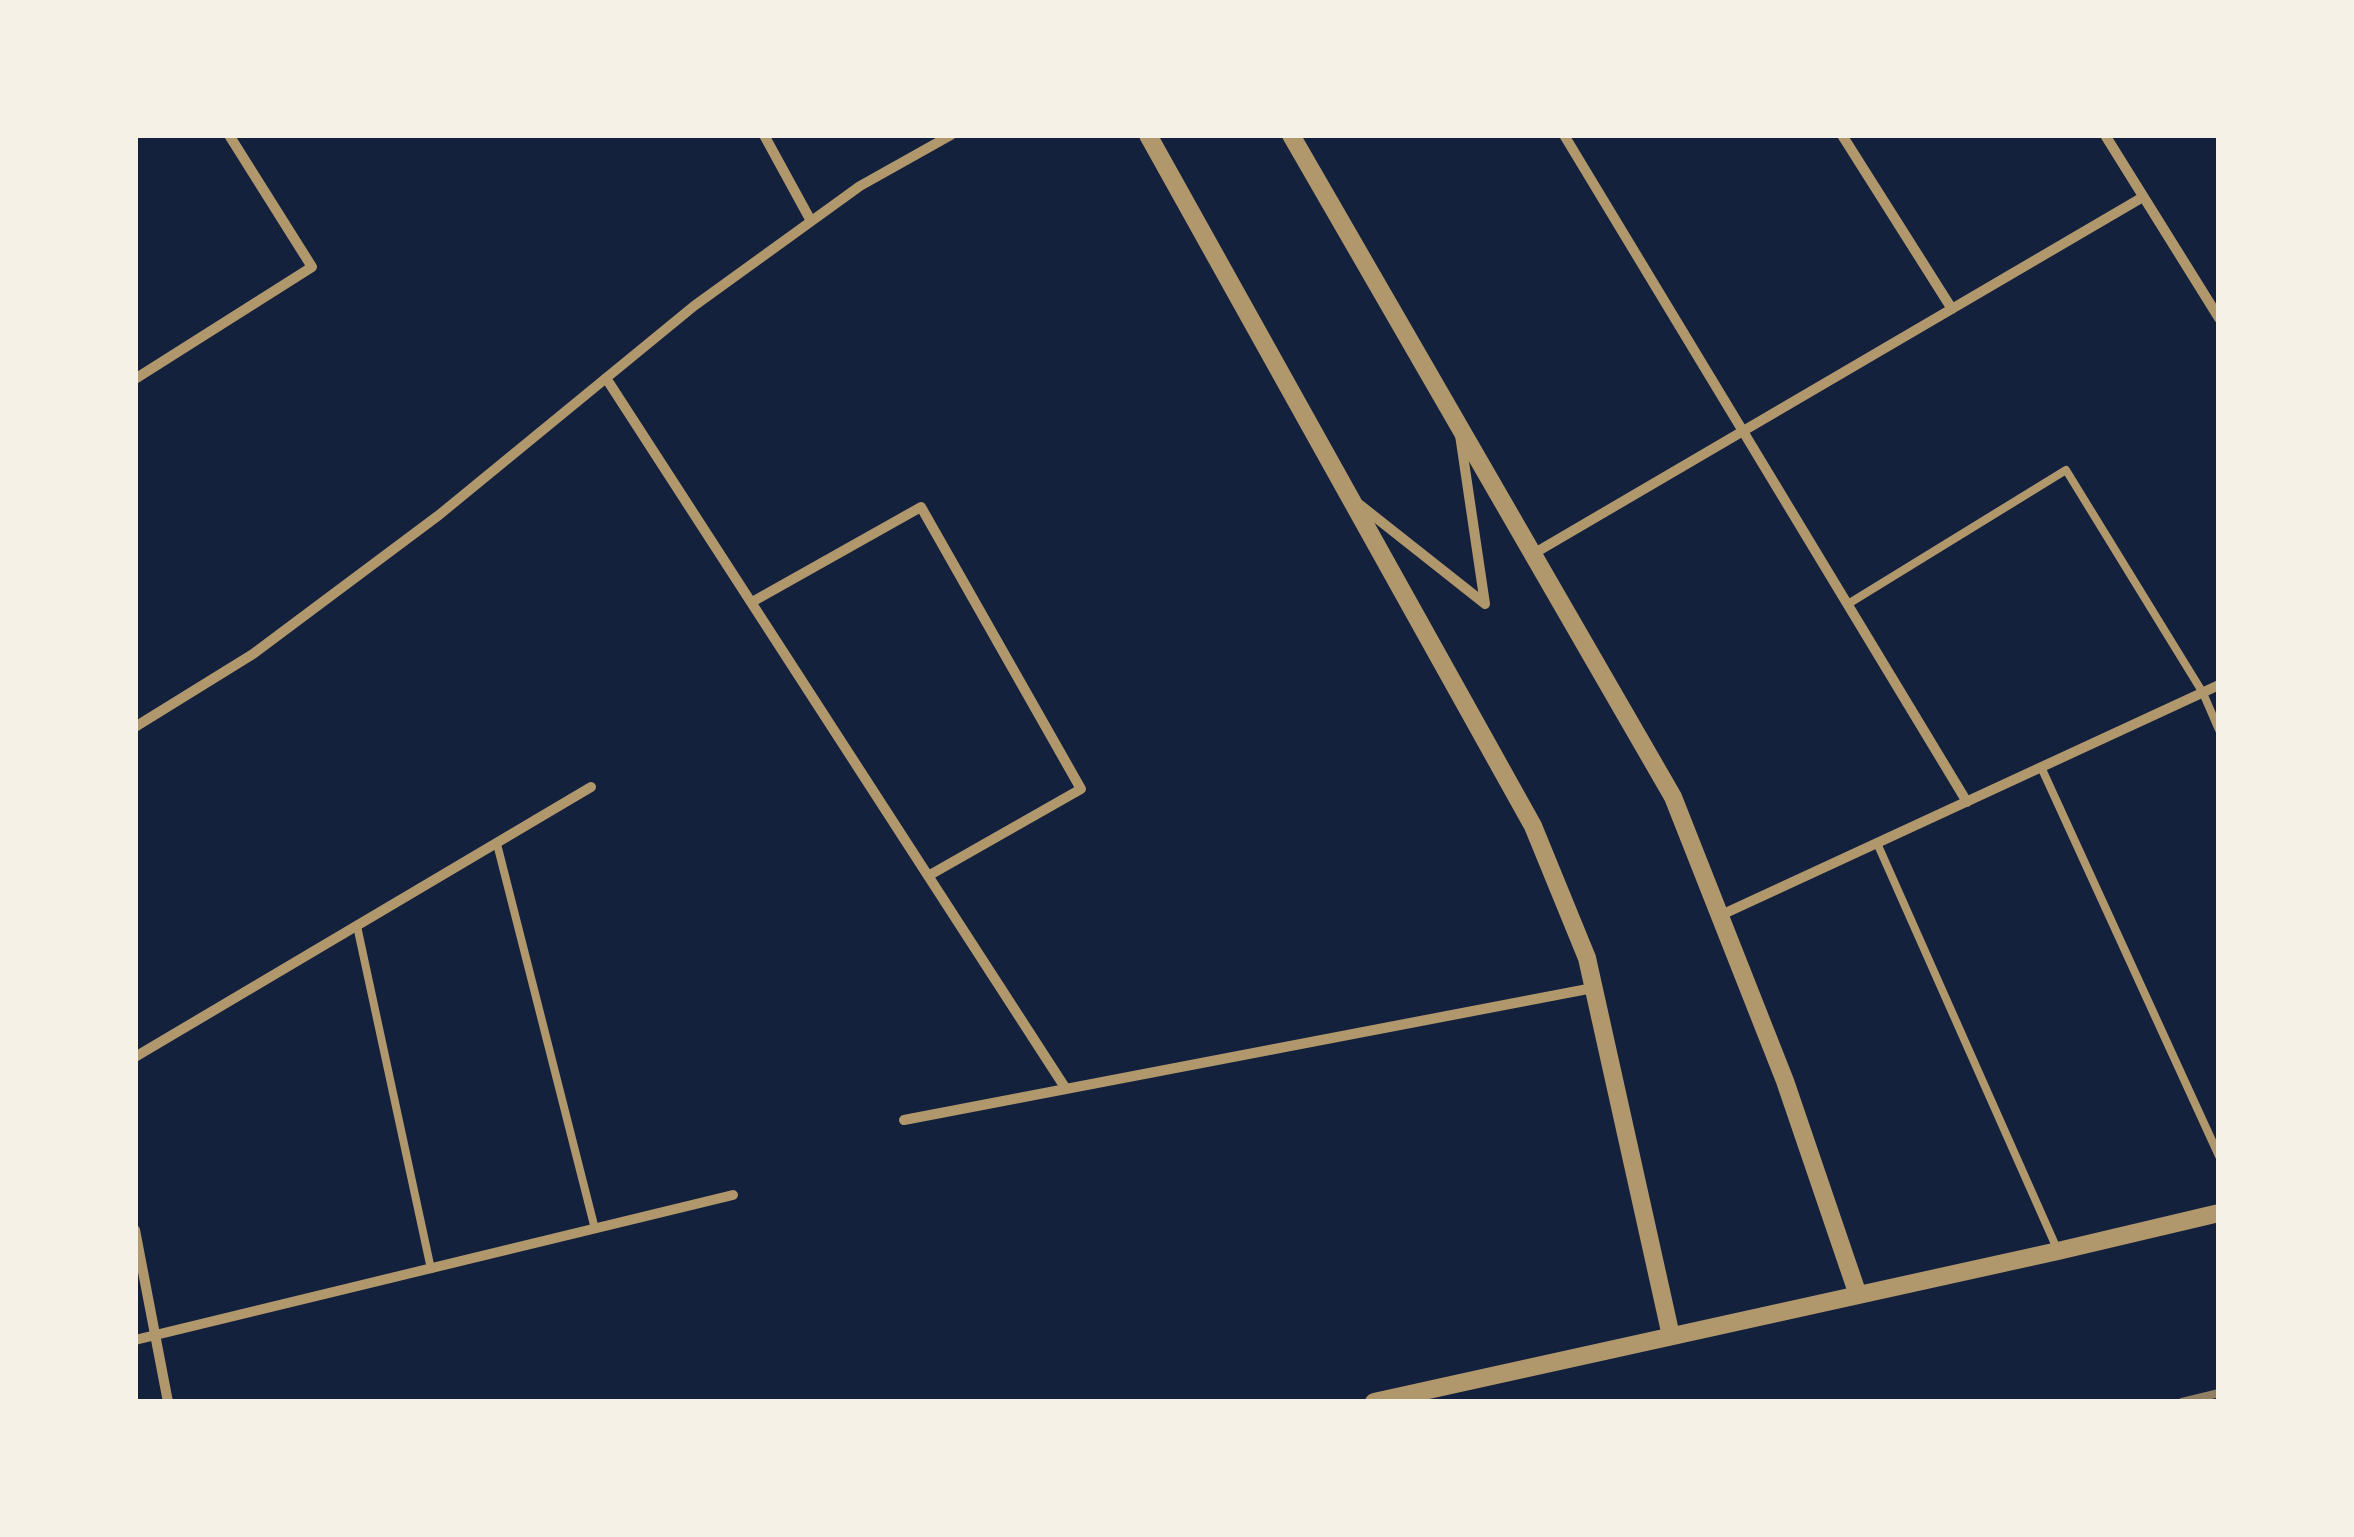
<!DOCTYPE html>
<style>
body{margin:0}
#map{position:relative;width:2354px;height:1537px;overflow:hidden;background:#14213d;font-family:Georgia,serif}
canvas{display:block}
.frame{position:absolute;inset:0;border:138px solid #f6f1e7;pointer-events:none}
</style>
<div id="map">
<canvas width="2354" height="1537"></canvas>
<div class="frame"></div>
</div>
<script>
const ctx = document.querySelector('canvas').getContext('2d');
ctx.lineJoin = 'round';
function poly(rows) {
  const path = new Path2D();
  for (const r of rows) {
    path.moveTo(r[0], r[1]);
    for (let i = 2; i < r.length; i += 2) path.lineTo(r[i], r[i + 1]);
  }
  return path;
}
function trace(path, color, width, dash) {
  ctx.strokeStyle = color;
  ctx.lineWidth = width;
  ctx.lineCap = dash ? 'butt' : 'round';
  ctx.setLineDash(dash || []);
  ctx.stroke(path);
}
const service = poly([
 [1848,604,2066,470,2203,693,2219,730],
 [2041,767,2219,1156],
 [1877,843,2058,1251],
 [497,844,595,1229],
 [357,926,431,1269]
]);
const minor = poly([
 [764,135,811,221],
 [1564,135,1967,802],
 [1842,135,1952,309],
 [2105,135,2219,318],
 [606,378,1066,1089],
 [135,379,312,267,229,135],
 [1460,435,1485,604],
 [1360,505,1484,603],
 [1533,554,2143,197],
 [752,602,921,507,1081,789,928,876],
 [135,727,253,654,439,515,694,306,860,186,951,135],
 [1719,916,2219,685],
 [135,1057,591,787],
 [904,1120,1593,988],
 [135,1230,168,1402],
 [135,1340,733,1195]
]);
const tertiary = poly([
 [1148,135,1533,826,1587,958,1671,1336],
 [1291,135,1673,797,1785,1081,1858,1295],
 [1374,1402,2058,1251,2219,1213]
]);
const rail = poly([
 [2182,1402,2219,1393]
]);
trace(service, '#b1986c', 8);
trace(minor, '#b1986c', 10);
trace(tertiary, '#b1986c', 18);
trace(rail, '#918062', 8);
</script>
